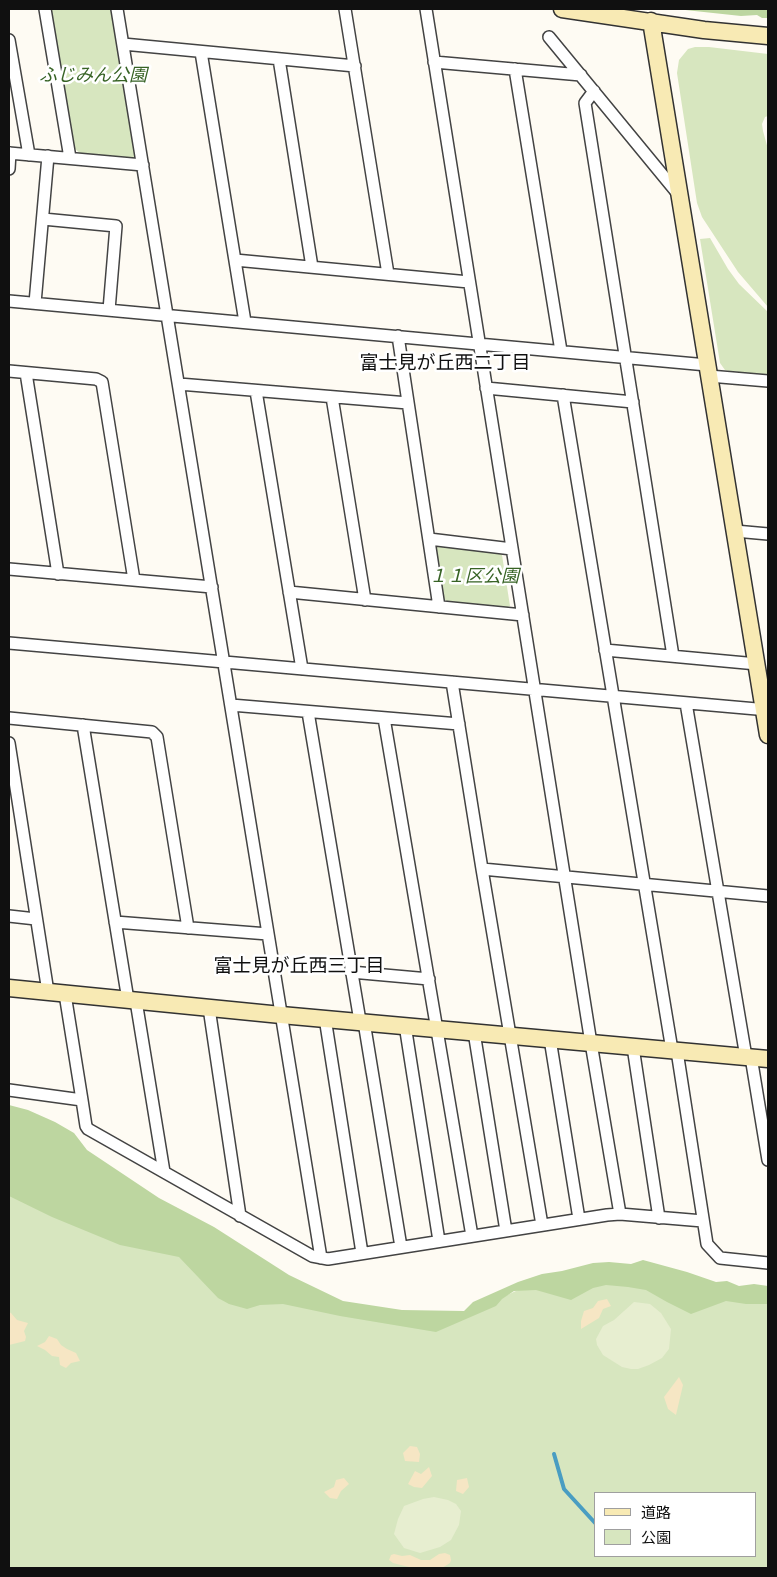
<!DOCTYPE html>
<meta charset="utf-8">
<style>
body{margin:0}
#map{position:relative;width:777px;height:1577px;overflow:hidden;background:#fefbf3;font-family:"Times New Roman","Noto Sans JP",serif}
canvas{display:block}
.frame{position:absolute;inset:0;border:10px solid #101010;pointer-events:none}
.legend{position:absolute;left:594px;top:1492px;width:162px;height:65px;box-sizing:border-box;background:#fff;border:1px solid #9f9f9f;margin:0;padding:6px 9px;list-style:none;font-size:15px;color:#101010}
.legend li{display:flex;align-items:center;gap:10px;height:25px}
.legend b{width:25px;border:1px solid #9f9f9f}
</style>
<div id="map">
<canvas width="777" height="1577"></canvas>
<div class="frame"></div>
<ul class="legend">
<li><b style="height:6px;background:#f8eab4"></b>道路</li>
<li><b style="height:14px;background:#d7e6bf"></b>公園</li>
</ul>
</div>
<script>
const ctx = document.querySelector('canvas').getContext('2d');
ctx.lineJoin = 'round';
function paint(path, color) {
  ctx.fillStyle = color;
  ctx.fill(path, 'evenodd');
}
function poly(rows) {
  const path = new Path2D();
  for (const r of rows) {
    path.moveTo(r[0], r[1]);
    for (let i = 2; i < r.length; i += 2) path.lineTo(r[i], r[i + 1]);
  }
  return path;
}
function trace(path, color, width, dash) {
  ctx.strokeStyle = color;
  ctx.lineWidth = width;
  ctx.lineCap = dash ? 'butt' : 'round';
  ctx.setLineDash(dash || []);
  ctx.stroke(path);
}
function write(font, color, halo, rows, align = 'center') {
  ctx.font = font + ' "Times New Roman","Noto Sans JP",serif';
  ctx.lineWidth = 5;
  ctx.setLineDash([]);
  ctx.textBaseline = 'middle';
  ctx.strokeStyle = halo;
  ctx.fillStyle = color;
  for (const [text, x, y, turn = 0] of rows) {
    ctx.save();
    ctx.translate(x, y);
    ctx.rotate((+turn || 0) * Math.PI / 180);
    ctx.textAlign = isNaN(turn) ? turn : align;
    if (halo) ctx.strokeText(text, 0, 0);
    ctx.fillText(text, 0, 0);
    ctx.restore();
  }
}
const green = poly([
 [51,9,113,9,137,154,131,160,81,154,74,148,72,144],
 [695,47,709,47,768,54,768,116,765,117,762,124,763,131,768,149,768,307,738,272,702,217,697,203,677,73,679,60,688,49],
 [710,238,728,269,739,284,768,312,768,375,729,371,725,370,720,363,700,239],
 [438,545,498,552,502,555,510,606,505,608,446,601,443,597,436,550],
 [9,1188,211,1261,308,1303,414,1318,465,1314,527,1286,597,1272,768,1292,768,1568,9,1568],
 [596,1493,756,1493,756,1556,596,1556]
]);
const forest = poly([
 [676,9,768,9,768,18,762,18,757,15,741,16],
 [9,1105,28,1110,55,1122,74,1133,87,1150,159,1198,214,1227,289,1275,343,1301,402,1310,464,1311,473,1302,518,1282,542,1274,562,1271,593,1263,609,1262,631,1264,643,1260,687,1272,716,1282,727,1281,739,1286,754,1284,768,1286,768,1304,746,1304,726,1301,691,1314,667,1302,646,1290,628,1287,606,1285,593,1288,571,1300,536,1290,514,1291,502,1299,496,1306,436,1332,340,1316,283,1304,260,1305,247,1309,229,1304,218,1298,179,1257,120,1245,52,1217,9,1196]
]);
const sand = poly([
 [607,1299,611,1306,603,1309,599,1318,581,1329,581,1321,584,1311,593,1308,598,1301],
 [9,1312,11,1313,17,1320,28,1323,24,1331,26,1337,25,1341,9,1345],
 [49,1336,57,1339,61,1345,67,1349,76,1353,80,1361,71,1363,66,1368,60,1365,59,1357,52,1356,45,1350,37,1346,45,1342],
 [679,1377,683,1385,676,1415,668,1409,664,1397],
 [410,1446,417,1447,420,1454,419,1462,405,1461,403,1453],
 [429,1467,432,1476,422,1488,414,1487,408,1484,415,1471,421,1474],
 [344,1478,349,1484,341,1491,337,1499,330,1498,324,1492,334,1487,336,1480],
 [467,1478,469,1487,463,1494,456,1491,457,1480],
 [445,1553,450,1555,451,1560,450,1563,442,1568,413,1568,393,1563,389,1560,391,1555,394,1554,402,1556,410,1555,421,1560,430,1560,439,1554]
]);
const pitch = poly([
 [634,1302,650,1304,661,1313,671,1329,669,1349,662,1358,649,1365,638,1369,631,1369,622,1367,603,1355,597,1345,596,1339,603,1326,614,1320],
 [434,1497,448,1500,456,1504,461,1511,459,1525,451,1540,440,1547,420,1553,404,1548,394,1534,398,1519,404,1506,423,1499]
]);
const stream = poly([
 [554,1454,564,1489,596,1524]
]);
const street = poly([
 [45,9,70,158],
 [117,9,321,1258],
 [345,9,388,274],
 [426,9,591,1043,620,1214],
 [549,37,679,195],
 [9,40,29,155],
 [123,44,355,66],
 [201,52,245,322],
 [279,59,312,267],
 [434,62,581,75],
 [515,69,561,351],
 [594,91,585,103,673,656],
 [9,153,143,165],
 [9,169,10,153],
 [43,219,116,226,109,310],
 [235,260,469,282],
 [9,301,707,365],
 [35,303,48,156],
 [398,336,439,607],
 [9,371,96,379,102,382,134,580],
 [26,373,58,574],
 [709,376,768,381],
 [179,384,408,403],
 [486,388,633,402],
 [256,391,302,669],
 [563,395,672,1050],
 [332,397,365,600],
 [735,531,768,534],
 [429,539,512,549],
 [9,569,212,587],
 [289,592,523,615],
 [9,643,768,710],
 [605,650,757,664],
 [452,682,482,869,542,1225],
 [686,703,746,1057],
 [231,705,459,724],
 [308,712,360,1021],
 [9,718,152,732,157,737,188,928],
 [384,718,472,1236],
 [83,725,128,1000],
 [9,743,48,992],
 [482,869,768,896],
 [9,916,36,919],
 [115,922,268,934],
 [351,972,429,979],
 [65,994,82,1100,86,1126,88,1129,312,1256,328,1259,607,1215,620,1214,703,1221],
 [136,1001,164,1172],
 [209,1008,240,1216],
 [325,1018,362,1253],
 [364,1022,401,1247],
 [405,1025,439,1241],
 [474,1032,506,1231],
 [550,1039,579,1219],
 [633,1047,659,1218],
 [677,1051,707,1244,720,1258,768,1263],
 [751,1057,768,1160],
 [9,1090,82,1100]
]);
const secondary = poly([
 [562,9,704,30,768,36],
 [651,21,768,735],
 [9,988,281,1015,768,1059]
]);
const parkNames = [
 ["ふじみん公園",93,76],
 ["１１区公園",474,577]
];
const neighbourhoodNames = [
 ["富士見が丘西二丁目",445,364],
 ["富士見が丘西三丁目",299,967]
];
paint(green, '#d7e6bf');
paint(forest, '#bdd6a0');
paint(sand, '#f6e6c4');
paint(pitch, '#e7eed0');
trace(stream, '#499dc2', 4);
trace(street, '#434343', 14);
trace(secondary, '#323232', 19);
trace(street, '#fff', 11);
trace(secondary, '#f8eab4', 16);
write('italic 18px', '#376325', '#fff', parkNames);
write('19px', '#101010', '#fff', neighbourhoodNames);
</script>
